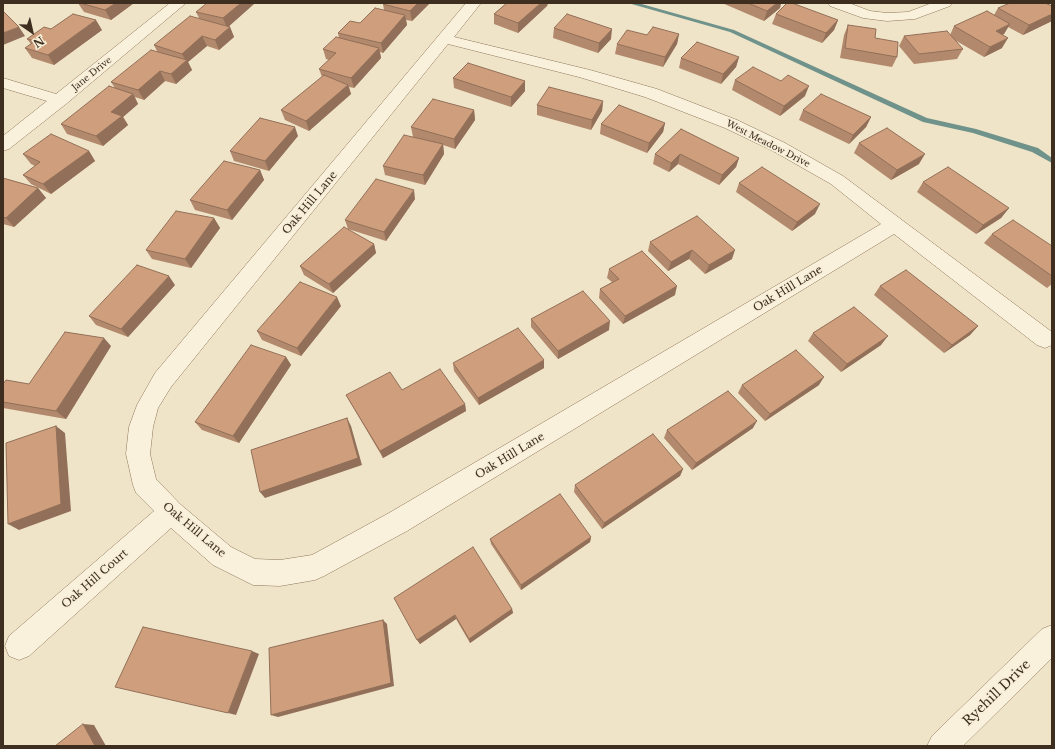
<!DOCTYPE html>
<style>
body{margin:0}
#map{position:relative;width:1055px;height:749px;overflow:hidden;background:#f0e4c8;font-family:"Libre Baskerville",serif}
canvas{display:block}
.frame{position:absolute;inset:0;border:4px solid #3d2e20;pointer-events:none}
.north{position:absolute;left:12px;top:12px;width:40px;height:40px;-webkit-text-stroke:3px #f7eed8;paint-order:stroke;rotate:146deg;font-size:11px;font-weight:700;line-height:16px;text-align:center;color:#3d2e20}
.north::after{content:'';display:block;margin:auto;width:14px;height:18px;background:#3d2e20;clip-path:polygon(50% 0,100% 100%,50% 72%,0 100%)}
</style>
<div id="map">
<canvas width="1055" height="749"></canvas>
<div class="frame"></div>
<div class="north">N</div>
</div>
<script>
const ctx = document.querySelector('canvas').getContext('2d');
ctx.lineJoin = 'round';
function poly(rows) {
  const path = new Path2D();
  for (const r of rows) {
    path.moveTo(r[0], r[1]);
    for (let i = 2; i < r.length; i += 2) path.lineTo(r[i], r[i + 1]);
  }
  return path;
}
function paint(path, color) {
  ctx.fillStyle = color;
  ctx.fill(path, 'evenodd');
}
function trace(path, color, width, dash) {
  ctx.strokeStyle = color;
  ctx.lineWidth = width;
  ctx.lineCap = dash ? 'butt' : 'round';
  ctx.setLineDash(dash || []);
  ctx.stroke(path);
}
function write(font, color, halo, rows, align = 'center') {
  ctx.font = font + ' "Libre Baskerville",serif';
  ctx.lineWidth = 3.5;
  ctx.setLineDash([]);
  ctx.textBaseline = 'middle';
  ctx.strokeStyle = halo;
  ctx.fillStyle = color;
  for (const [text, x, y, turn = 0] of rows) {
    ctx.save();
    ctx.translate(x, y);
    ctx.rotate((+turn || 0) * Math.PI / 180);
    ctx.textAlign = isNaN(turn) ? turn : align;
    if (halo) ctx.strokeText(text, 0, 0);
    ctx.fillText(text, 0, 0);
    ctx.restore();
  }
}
const stream = poly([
 [628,3,638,3,734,30,927,118,976,129,1038,148,1052,158,1052,163,1032,152,973,133,923,122,730,32,628,3]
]);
const street = poly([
 [170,3,186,3,66,104,9,149,3,151,3,136,47,101,3,88,3,78,56,94,170,3],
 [466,3,481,3,454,37,590,70,657,89,737,120,785,143,843,176,1052,332,1052,345,1045,348,1037,345,894,234,407,531,324,576,315,580,280,586,253,585,213,565,171,528,29,656,19,660,9,656,5,646,9,636,154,511,136,493,133,485,126,454,129,427,137,405,155,373,466,3],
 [448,44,579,77,645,97,725,128,773,151,831,184,881,224,389,513,312,555,280,560,255,559,231,547,180,504,156,479,150,454,153,427,158,408,171,387,448,44],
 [828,3,849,3,870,11,887,13,908,12,932,3,952,3,950,6,915,19,887,21,863,18,830,6,828,3],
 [1052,625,1052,658,963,746,927,746,932,736,1042,629,1052,625]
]);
const wall = poly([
 [78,3,134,3,111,20,84,12],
 [255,3,229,26,230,27,234,37,219,50,207,46,188,62,192,70,176,84,165,81,144,100,135,97,138,104,123,117,128,125,103,146,67,134,61,124,115,88,111,82,157,51,154,45,199,18,196,12],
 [430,3,412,21,406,20,407,25,383,53,380,52,381,58,354,88,349,87,351,94,309,131,285,120,281,110,322,77,319,69,329,60,326,59,323,49,339,38,338,33,360,23,384,10,383,4],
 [507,3,548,3,547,6,518,33,494,24,494,14],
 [722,3,781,3,780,8,764,21],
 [1052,6,1052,21,1023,35,1008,27,1004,34,1002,35,1002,48,984,57,953,39,963,49,957,59,914,64,899,46,904,36,950,35,954,26,994,15,998,8],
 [776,14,838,20,834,30,822,43,772,24],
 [848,25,875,38,897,57,892,67,840,58,844,35],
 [554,28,611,39,598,53,553,38],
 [51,29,102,30,54,65,32,58,25,48,31,44,27,39],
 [679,34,677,44,663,67,615,54,617,44,647,35],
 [739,57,736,67,721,84,679,68,681,58],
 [453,78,525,81,525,91,511,107,454,88],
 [735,80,805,96,780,116,732,90],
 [603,101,602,111,591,130,537,115,537,105],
 [474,110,475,120,455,149,443,145,444,154,425,185,385,175,383,166,413,137,411,127],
 [803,110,871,117,866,127,849,144,799,120],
 [665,123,663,132,647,153,600,134,601,124],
 [681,129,739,158,736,167,719,185,678,164,669,172,653,164,655,154],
 [298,136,269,171,234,161,230,151],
 [859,143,919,164,891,180,854,153],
 [89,151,95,161,51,194,31,184,23,175,35,166,31,164,23,154],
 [260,170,264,180,232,220,195,210,190,200],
 [3,178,38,188,46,198,14,227,3,224],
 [923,182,1009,208,1001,218,976,234,917,192],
 [739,183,815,214,792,231,736,192],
 [415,199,386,241,348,229,345,220],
 [697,216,732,259,705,274,689,259,668,271,648,251,650,242],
 [214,218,220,228,191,268,152,259,146,250],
 [992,234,1052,246,1052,284,1047,288,984,243],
 [374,244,376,253,333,293,304,275,300,266],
 [609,269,675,295,623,324,599,298,600,289,612,282,607,278],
 [175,285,128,337,96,325,89,316],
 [880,286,978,326,970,335,944,353,874,295],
 [341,306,301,356,262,340,257,331],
 [531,319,609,330,558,359,531,327],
 [813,333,881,345,841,372,808,341],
 [111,346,66,419,3,408,3,384,29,384],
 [286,357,291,365,239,443,202,430,195,422],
 [453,363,544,368,479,405,454,371],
 [742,385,819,385,765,421,738,393],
 [402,390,465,404,466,411,383,458,350,402,346,395],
 [753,428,692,470,664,438,667,430],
 [683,469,680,476,602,529,574,492,575,485],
 [591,537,590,542,521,590,491,544,490,539],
 [394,598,512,609,513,613,470,643,456,619,420,644]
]);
const shadedWall = poly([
 [116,3,134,3,111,20,105,10],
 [241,3,255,3,227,28,223,18],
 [418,3,430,3,412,21,410,11],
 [541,3,548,3,547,6,518,33,518,23],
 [777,3,781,3,780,8,764,21,767,11],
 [1052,14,1052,21,1023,35,1029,25],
 [405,15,407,25,383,53,381,43],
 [96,20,102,30,54,65,48,55],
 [838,20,834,30,822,43,826,33],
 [1010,24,1004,34,990,41,996,31],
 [19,27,25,36,3,45,3,33],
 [230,27,234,37,219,50,215,40],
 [612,29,611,39,598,53,599,43],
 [679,34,677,44,663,67,665,57],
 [202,36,207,46,188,62,192,70,176,84,171,74,186,61,182,54],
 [1008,38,1002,48,984,57,990,47],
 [379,48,381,58,354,88,351,78],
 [739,57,736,67,721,84,723,74],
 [160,71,165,81,144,100,138,90],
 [525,81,525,91,511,107,511,97],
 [348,85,351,94,309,131,306,121],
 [809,86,805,96,780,116,784,106],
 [133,94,138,104,123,117,128,125,103,146,96,136,111,112],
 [603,101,602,111,591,130,592,120],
 [474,110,475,120,455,149,454,139],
 [871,117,866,127,849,144,853,135],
 [665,123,663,132,647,153,649,143],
 [295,127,298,136,269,171,265,161],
 [443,144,444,154,425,185,423,175],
 [89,151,95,161,51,194,43,184],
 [680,154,678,164,669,172,671,163],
 [925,154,919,164,891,180,897,170],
 [739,158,736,167,719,185,722,175],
 [260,170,264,180,232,220,227,210],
 [38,188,46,198,14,227,6,218],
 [414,190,415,199,386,241,384,232],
 [820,204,815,214,792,231,797,222],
 [1009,208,1001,218,976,234,983,225],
 [214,218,220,228,191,268,185,259],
 [374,244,376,253,333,293,329,284],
 [692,250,689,259,668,271,671,262],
 [735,250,732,259,705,274,709,265],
 [169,276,175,285,128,337,121,329],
 [677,286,675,295,623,324,625,316],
 [337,297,341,306,301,356,297,348],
 [610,321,609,330,558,359,558,351],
 [978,326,970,335,944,353,952,345],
 [888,336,881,345,841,372,847,364],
 [104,338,111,346,66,419,56,411],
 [286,357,291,365,239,443,233,436],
 [544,360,544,368,479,405,478,398],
 [824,377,819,385,765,421,770,414],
 [465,404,466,411,383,458,380,451],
 [347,418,351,426,362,465,265,498,260,492],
 [757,421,753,428,692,470,696,463],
 [56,426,65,433,71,511,19,530,8,524],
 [683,469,680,476,602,529,604,523],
 [591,537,590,542,521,590,521,585],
 [512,609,513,613,470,643,469,639],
 [455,615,456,619,420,644,417,640],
 [383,620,387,624,394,686,278,717,271,715],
 [252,651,259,654,236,715,228,713],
 [83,724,94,725,106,746,95,746]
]);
const building = poly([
 [80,3,116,3,105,10,80,3],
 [207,3,241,3,223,18,196,12,207,3],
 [384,3,418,3,410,11,383,4,384,3],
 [507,3,541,3,518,23,494,14,507,3],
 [748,3,777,3,767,11,748,3],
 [787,3,792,3,838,20,826,33,776,14,787,3],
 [1010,3,1045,3,1052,6,1052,14,1029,25,998,8,1010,3],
 [375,8,405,15,381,43,338,33,350,21,360,23,375,8],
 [3,11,19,27,3,33,3,11],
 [987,11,1010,24,996,31,1008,38,990,47,954,26,987,11],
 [73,14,96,20,48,55,25,48,35,41,27,39,44,27,51,29,73,14],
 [567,14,612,29,599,43,554,28,567,14],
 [190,16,230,27,215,40,202,36,182,54,154,45,190,16],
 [848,25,876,29,875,38,898,42,897,57,845,48,848,25],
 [653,27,679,34,665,57,617,44,627,30,647,35,653,27],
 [947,31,963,49,919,54,904,36,947,31],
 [336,37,379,48,351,78,319,69,336,53,323,49,336,37],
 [697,42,739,57,723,74,681,58,697,42],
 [151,50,187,60,171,74,160,71,138,90,111,82,151,50],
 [468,63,525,81,511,97,453,78,468,63],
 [753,67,781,81,788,75,809,86,784,106,735,80,753,67],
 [324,75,348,85,306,121,281,110,324,75],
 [109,86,133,94,111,112,122,116,96,136,61,124,109,86],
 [549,87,603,101,592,120,537,105,549,87],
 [821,94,871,117,853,135,803,110,821,94],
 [433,99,474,110,454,139,411,127,433,99],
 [619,105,665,123,649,143,601,124,619,105],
 [260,118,295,127,265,161,230,151,260,118],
 [887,128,925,154,897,170,859,143,887,128],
 [681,129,739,158,722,175,680,154,671,163,655,154,681,129],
 [51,134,89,151,43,184,23,175,40,162,23,154,51,134],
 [404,135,443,144,423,175,383,166,404,135],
 [224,161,260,170,227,210,190,200,224,161],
 [762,167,820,204,797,222,739,183,762,167],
 [948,167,1009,208,983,225,923,182,948,167],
 [3,178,38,188,6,218,3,217,3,178],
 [376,179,414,190,384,232,345,220,376,179],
 [176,211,214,218,185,259,146,250,176,211],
 [697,216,735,250,709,265,692,250,671,262,650,242,697,216],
 [1013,220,1052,246,1052,276,992,234,1013,220],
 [344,227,374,244,329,284,300,266,344,227],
 [642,251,677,286,625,316,600,289,619,279,609,269,642,251],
 [137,265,169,276,121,329,89,316,137,265],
 [906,270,978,326,952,345,880,286,906,270],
 [300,282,337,297,297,348,257,331,300,282],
 [583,291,610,321,558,351,531,319,583,291],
 [854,307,888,336,847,364,813,333,854,307],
 [518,328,544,360,478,398,453,363,518,328],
 [65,332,104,338,56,411,3,402,3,384,6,380,29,384,65,332],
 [251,345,286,357,233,436,195,422,251,345],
 [796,350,824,377,770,414,742,385,796,350],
 [440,369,465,404,380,451,346,395,390,372,402,390,440,369],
 [728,391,757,421,696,463,667,430,728,391],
 [347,418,358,458,260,492,251,450,347,418],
 [56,426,61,504,8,524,6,443,56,426],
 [653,434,683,469,604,523,575,485,653,434],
 [560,494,591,537,521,585,490,539,560,494],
 [473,547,512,609,469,639,455,615,417,640,394,598,473,547],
 [383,620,391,683,271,715,269,648,383,620],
 [143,627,252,651,228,713,115,687,143,627],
 [83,724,95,746,55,746,83,724]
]);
const farStreetnames = [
 ["Jane Drive",92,74,-39],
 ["West Meadow Drive",768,144,27]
];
const streetNames = [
 ["Oak Hill Lane",310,203,-50],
 ["Oak Hill Lane",788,289,-31],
 ["Oak Hill Lane",510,456,-31],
 ["Oak Hill Lane",194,530,40],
 ["Oak Hill Court",95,579,-41]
];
const nearStreetnames = [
 ["Ryehill Drive",997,693,-44]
];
paint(stream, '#6f938a');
trace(street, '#8d765c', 1);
paint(street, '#faf1dc');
paint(wall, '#b2896c');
paint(shadedWall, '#916f58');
paint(building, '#cf9f7d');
trace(building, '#916f58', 1);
write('9px', '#3d2e20', '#f7eed8', farStreetnames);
write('11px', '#3d2e20', '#f7eed8', streetNames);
write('13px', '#3d2e20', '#f7eed8', nearStreetnames);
</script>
